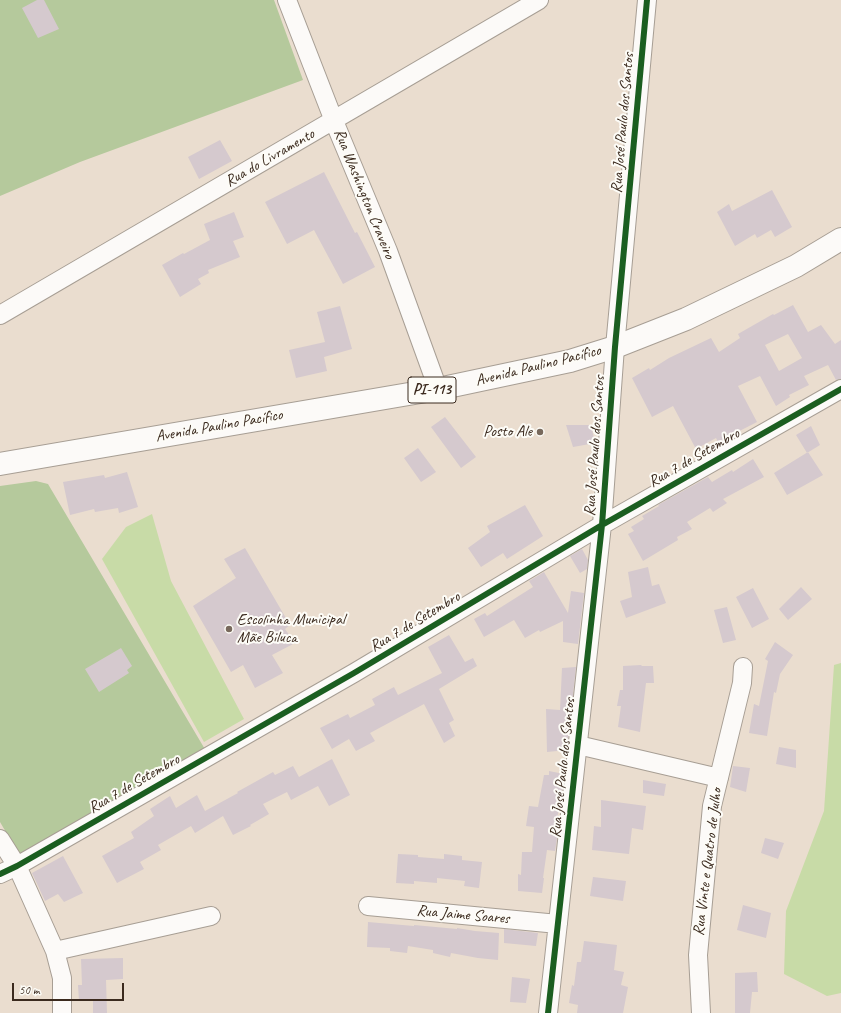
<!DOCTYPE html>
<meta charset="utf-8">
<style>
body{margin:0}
#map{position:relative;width:841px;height:1013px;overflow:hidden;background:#eaddcf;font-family:Caveat,sans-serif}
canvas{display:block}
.scale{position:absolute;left:12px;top:983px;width:112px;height:18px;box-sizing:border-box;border:2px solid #3b2a1e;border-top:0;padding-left:5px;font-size:12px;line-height:14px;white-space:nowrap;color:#3b2a1e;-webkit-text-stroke:3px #fdfcf7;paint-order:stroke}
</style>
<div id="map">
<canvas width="841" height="1013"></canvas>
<div class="scale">50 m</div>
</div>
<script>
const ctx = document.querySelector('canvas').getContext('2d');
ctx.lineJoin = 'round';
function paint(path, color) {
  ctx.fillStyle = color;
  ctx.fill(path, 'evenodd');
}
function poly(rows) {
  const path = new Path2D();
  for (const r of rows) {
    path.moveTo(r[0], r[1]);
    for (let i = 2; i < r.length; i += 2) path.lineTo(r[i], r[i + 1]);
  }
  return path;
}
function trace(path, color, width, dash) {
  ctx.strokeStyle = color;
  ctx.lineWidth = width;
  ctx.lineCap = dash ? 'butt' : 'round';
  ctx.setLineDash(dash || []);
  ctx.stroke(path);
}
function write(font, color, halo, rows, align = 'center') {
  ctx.font = font + ' Caveat,sans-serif';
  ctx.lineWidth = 4;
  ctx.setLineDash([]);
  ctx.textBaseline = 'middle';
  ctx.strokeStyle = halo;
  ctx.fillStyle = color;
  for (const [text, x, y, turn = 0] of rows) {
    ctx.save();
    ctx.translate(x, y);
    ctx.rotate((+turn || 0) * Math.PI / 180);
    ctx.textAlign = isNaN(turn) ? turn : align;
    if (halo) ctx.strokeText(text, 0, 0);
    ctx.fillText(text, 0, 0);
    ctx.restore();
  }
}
const green = poly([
 [152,514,171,581,244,719,204,742,102,559,126,527],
 [841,663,841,993,827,996,784,974,786,911,824,811,834,665]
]);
const forest = poly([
 [0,0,274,0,303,80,80,162,0,196],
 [36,481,48,484,206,751,20,856,0,822,0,486]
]);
const building = poly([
 [37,0,44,0,59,29,38,38,22,8],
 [220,140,232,161,199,179,188,157],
 [324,172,355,233,357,232,375,267,343,284,314,230,287,244,265,202],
 [772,190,792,227,775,237,771,230,757,238,755,234,735,246,717,212,729,204,732,211],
 [234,212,244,237,233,241,240,257,208,270,209,273,198,279,201,284,180,297,162,265,183,253,184,254,210,240,204,224],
 [793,305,808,332,821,325,835,344,841,340,841,379,836,380,828,365,804,376,809,385,789,395,790,397,776,406,760,376,738,386,757,422,718,442,716,438,696,449,673,406,652,417,632,378,649,368,650,370,669,358,711,338,719,352,740,338,738,334,773,314,774,315],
 [788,334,802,358,779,371,765,345],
 [340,306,352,349,324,357,327,371,296,378,289,350,325,342,317,312],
 [445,417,476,457,461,468,431,427],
 [566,425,591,425,595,443,573,447],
 [811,426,820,445,807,453,796,435],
 [418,448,436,472,421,482,404,458],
 [808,452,823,475,787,495,774,473],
 [753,459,764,477,723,499,727,503,713,512,710,508,687,522,692,529,677,537,678,540,643,561,628,534,634,531,631,527,644,519,642,516,659,506,658,505,708,477,712,482,732,470,733,472],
 [127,472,138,507,119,513,118,508,95,512,94,509,70,515,63,482,104,475,105,478],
 [525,505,543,536,507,559,503,553,481,567,468,548,490,532,487,526],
 [245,548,290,625,285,629,295,643,272,655,283,673,255,688,243,665,231,672,193,606,236,578,224,559],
 [582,549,588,560,587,569,580,573,570,556],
 [648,567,652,586,659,584,666,603,626,618,620,601,632,597,628,572],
 [544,572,568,613,571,591,584,593,578,644,563,642,563,621,540,632,539,630,525,638,514,620,484,637,474,619,485,613,487,616,533,587,529,581],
 [801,587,812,599,788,620,779,609],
 [753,588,769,619,752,628,736,597],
 [727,607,736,640,723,643,714,610],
 [449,635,465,662,473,658,477,666,439,689,454,720,449,723,455,736,444,743,424,704,370,733,375,741,356,751,349,739,332,749,320,728,348,714,350,718,375,705,372,699,394,687,398,695,442,673,428,647],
 [775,642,793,655,780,674,776,693,774,692,767,736,749,733,754,704,759,706,768,661,765,659],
 [121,648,132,666,127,670,129,673,99,692,85,669],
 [641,665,642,666,653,666,654,683,646,683,640,732,618,727,621,706,617,706,620,690,623,690,623,666],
 [576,667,567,750,547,752,546,709,560,710,562,668],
 [779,747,796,750,796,768,776,764],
 [332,759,350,795,329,806,318,786,291,800,287,792,263,804,269,814,250,825,251,826,233,835,223,816,195,833,191,826,158,845,161,850,140,862,144,869,117,883,102,856,134,838,131,832,154,816,150,809,170,796,176,808,197,795,205,811,238,793,237,792,273,772,275,775,293,766,299,777],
 [733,766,750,768,746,792,730,787],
 [549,771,564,774,561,801,554,831,558,832,555,851,547,850,543,878,544,878,542,893,518,891,518,874,521,875,522,852,532,852,534,827,526,826,529,806,538,807,544,775,549,775],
 [643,780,666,784,664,796,643,793],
 [601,800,646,806,643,830,632,828,629,854,592,850,594,826,601,827],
 [765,838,784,843,778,859,761,853],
 [398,854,418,855,418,857,444,859,444,854,462,856,462,860,482,862,479,888,464,886,465,881,437,878,437,883,414,881,414,884,396,883],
 [63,856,83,893,64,902,58,894,45,901,32,873],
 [593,877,626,881,623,901,590,896],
 [743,905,771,913,766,938,737,930],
 [368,922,414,926,414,925,457,929,457,928,475,931,499,933,498,960,478,958,451,953,450,957,433,953,433,950,408,946,407,953,390,951,390,948,367,947],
 [504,929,538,933,536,946,504,943],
 [584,941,617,945,614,970,624,972,621,985,628,987,623,1013,577,1013,578,1005,569,1003,572,985,574,986,577,962,581,962],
 [123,958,123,979,106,980,107,1013,93,1013,93,1001,79,1001,78,985,82,985,81,959],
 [757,972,758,992,752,992,750,1013,735,1013,735,973],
 [512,977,530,979,526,1003,510,1002]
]);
const minor = poly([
 [287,0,334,121,388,251,438,389],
 [0,315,539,0],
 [578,745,719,778],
 [0,839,17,866,55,951,62,978,62,1013],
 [0,874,17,866,354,673,602,525,841,389],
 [368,906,558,924],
 [55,951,211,916],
 [548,1013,602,525,615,347,647,0],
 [701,1013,698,955,712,806,742,683,743,667]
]);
const primary = poly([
 [0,464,438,389,570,361,615,347,686,319,796,266,841,239]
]);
const cycleway = poly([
 [0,874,17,866,354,673,602,525,841,389],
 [548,1013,602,525,615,347,647,0]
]);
const markers = [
 [540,432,4,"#78695c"],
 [229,629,4,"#78695c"]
];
const shields = [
 [432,390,48]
];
const shieldNames = [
 ["PI-113",432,390]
];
const streetNames = [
 ["Rua José Paulo dos Santos",623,123,-85],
 ["Rua do Livramento",270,158,-30],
 ["Rua Washington Craveiro",364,194,68],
 ["Avenida Paulino Pacífico",538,366,-14],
 ["Avenida Paulino Pacífico",219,426,-10],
 ["Rua José Paulo dos Santos",595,446,-86],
 ["Rua 7 de Setembro",694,458,-30],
 ["Rua 7 de Setembro",415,622,-31],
 ["Rua José Paulo dos Santos",563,768,-84],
 ["Rua 7 de Setembro",134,784,-30],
 ["Rua Vinte e Quatro de Julho",708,862,-83],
 ["Rua Jaime Soares",463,915,5]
];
const poiNames = [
 ["Posto Ale",532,432],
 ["Escolinha Municipal",237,620,"left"],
 ["Mãe Biluca",237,638,"left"]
];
paint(green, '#c8dba7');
paint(forest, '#b5c99c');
paint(building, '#d5c9ce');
trace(minor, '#a79e94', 20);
trace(primary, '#a79e94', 24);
trace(minor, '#fcfaf8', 18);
trace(primary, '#fcfaf8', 22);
trace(cycleway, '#1b5e20', 6);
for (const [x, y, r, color] of markers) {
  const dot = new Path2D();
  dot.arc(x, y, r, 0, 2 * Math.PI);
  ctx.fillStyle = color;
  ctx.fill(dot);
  trace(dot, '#fdfcf7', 1.5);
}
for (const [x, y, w] of shields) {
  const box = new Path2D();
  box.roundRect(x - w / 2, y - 13, w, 26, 3);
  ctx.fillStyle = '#fdfcf7';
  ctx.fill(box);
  trace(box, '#3b2a1e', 1);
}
write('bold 15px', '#3b2a1e', null, shieldNames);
write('16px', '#3b2a1e', '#fdfcf7', streetNames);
write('16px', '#3b2a1e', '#fdfcf7', poiNames, 'right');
</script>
